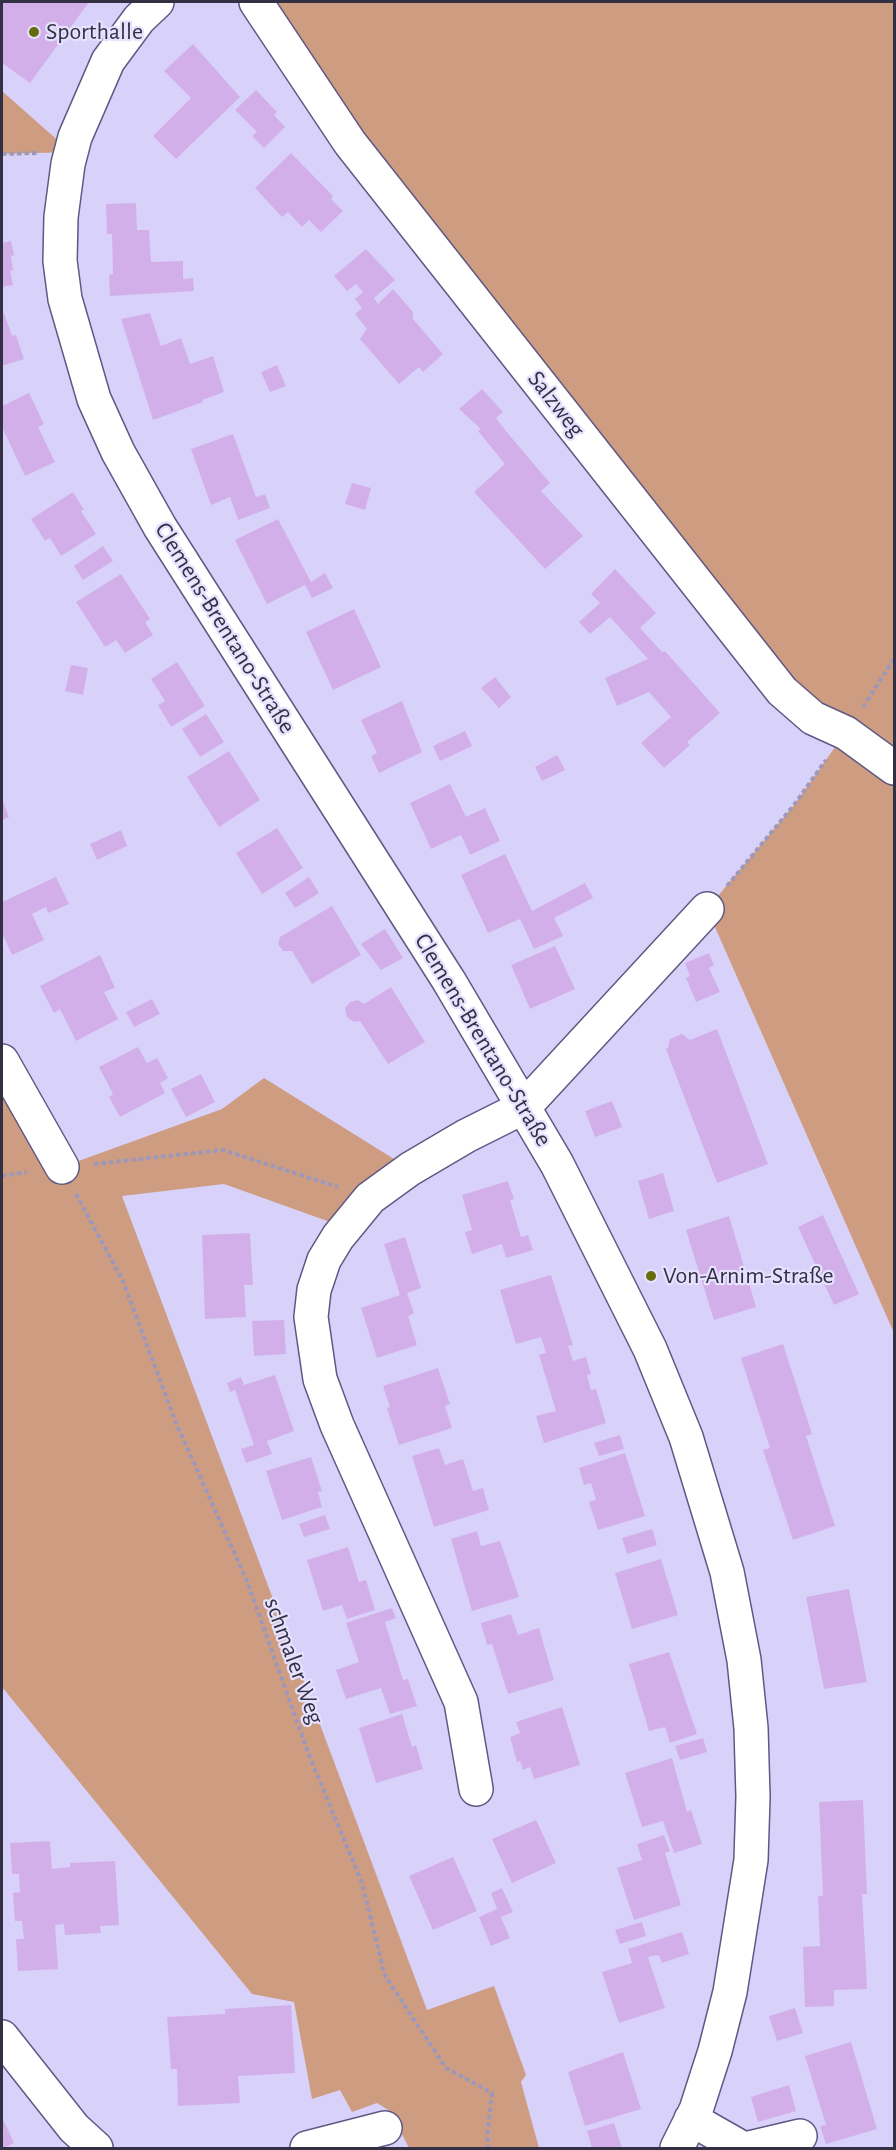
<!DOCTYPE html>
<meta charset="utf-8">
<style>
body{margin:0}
#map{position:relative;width:896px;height:2150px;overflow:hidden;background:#d8d2fa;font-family:"Alegreya Sans",sans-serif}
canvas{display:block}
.frame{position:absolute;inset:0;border:3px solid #343044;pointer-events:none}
</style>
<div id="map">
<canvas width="896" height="2150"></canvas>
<div class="frame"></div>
</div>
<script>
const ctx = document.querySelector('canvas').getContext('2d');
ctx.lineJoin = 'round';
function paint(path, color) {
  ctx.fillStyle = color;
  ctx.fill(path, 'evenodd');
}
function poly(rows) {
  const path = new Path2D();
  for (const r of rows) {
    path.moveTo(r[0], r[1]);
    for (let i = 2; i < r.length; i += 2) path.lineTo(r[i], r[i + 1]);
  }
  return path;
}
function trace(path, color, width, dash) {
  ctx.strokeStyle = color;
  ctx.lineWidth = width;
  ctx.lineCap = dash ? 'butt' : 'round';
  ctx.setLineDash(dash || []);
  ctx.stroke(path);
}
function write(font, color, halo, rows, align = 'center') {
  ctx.font = font + ' "Alegreya Sans",sans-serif';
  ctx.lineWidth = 4.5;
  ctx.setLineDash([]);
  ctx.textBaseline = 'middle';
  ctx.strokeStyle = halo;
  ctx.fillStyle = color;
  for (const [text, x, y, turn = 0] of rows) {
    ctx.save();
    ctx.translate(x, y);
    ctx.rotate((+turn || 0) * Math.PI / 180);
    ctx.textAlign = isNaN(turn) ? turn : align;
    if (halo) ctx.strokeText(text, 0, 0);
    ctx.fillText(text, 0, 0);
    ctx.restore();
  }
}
const green = poly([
 [256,2,894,2,894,1333,707,909,794,805,845,733,813,718],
 [2,91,71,152,2,154],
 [264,1078,410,1169,344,1227,224,1184,122,1196,427,2010,494,1986,526,2075,521,2082,539,2148,409,2148,390,2111,377,2103,352,2112,340,2090,312,2099,294,2002,252,1994,2,1687,2,1097,18,1091,62,1167,222,1109]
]);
const building = poly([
 [2,2,89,2,30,83,2,63],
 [193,44,240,97,176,159,153,136,191,98,164,71],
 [256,90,277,112,274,115,285,127,264,148,252,136,257,132,235,110],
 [291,153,333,196,331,199,343,211,321,232,309,220,302,227,288,212,282,217,255,188],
 [136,203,137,230,149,230,151,262,183,261,183,279,193,278,194,291,110,296,109,275,113,274,112,234,107,234,106,204],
 [11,241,14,255,11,256,13,270,10,271,13,285,2,287,2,243],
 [366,249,395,280,374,298,378,304,393,289,413,312,413,319,443,354,423,372,419,367,399,384,360,339,367,329,355,314,362,308,355,299,363,292,356,284,347,291,334,276],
 [4,313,12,336,16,335,24,359,2,366,2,314],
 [150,313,161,346,181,338,190,364,213,356,224,392,202,400,203,402,153,420,121,319],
 [277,365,286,386,270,392,261,372],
 [482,389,503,412,496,418,505,430,550,483,541,491,583,536,545,569,474,492,505,464,478,431,481,429,459,409],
 [29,393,44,424,38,427,55,462,25,476,2,427,2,406],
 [233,434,256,497,265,494,270,508,238,520,230,497,211,505,191,449],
 [352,483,371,488,365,510,345,504],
 [73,492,84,510,81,511,96,534,61,556,50,538,45,541,31,519],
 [278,519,311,582,325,573,333,588,312,598,305,585,267,604,235,540],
 [103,546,113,561,83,580,74,566],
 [615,569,656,613,640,628,662,652,665,651,720,713,687,742,690,745,664,768,641,743,671,717,649,692,617,706,605,678,648,659,610,617,590,634,579,622,600,603,591,594],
 [121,574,150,619,145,622,153,635,125,653,116,640,105,647,76,602],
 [354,609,381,667,333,690,306,632],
 [177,662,205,706,171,727,158,705,165,701,151,679],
 [71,665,88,668,83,695,65,691],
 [495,677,511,697,499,708,481,688],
 [402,701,422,752,379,773,371,756,377,753,361,720],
 [206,714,224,742,200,757,182,729],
 [465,731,472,746,440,761,433,746],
 [229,751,260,800,219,827,187,777],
 [557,755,565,770,542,781,535,767],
 [450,784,466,817,485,808,500,841,470,855,461,835,431,849,410,803],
 [2,799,9,817,2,820],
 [277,828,303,868,262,894,236,853],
 [121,830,127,846,97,860,90,844],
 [505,854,532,911,585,883,593,898,554,918,563,936,534,949,520,919,488,933,461,875],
 [56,877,69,904,48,913,46,907,32,914,44,940,12,955,2,933,2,902],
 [309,877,319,893,295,908,285,893],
 [332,906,361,955,312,984,292,951,283,951,278,944,280,937],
 [385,929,403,958,381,970,361,944],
 [555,946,575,989,530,1009,511,965],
 [709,953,714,965,709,968,720,992,696,1002,686,978,690,976,685,963],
 [100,955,115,988,104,992,118,1019,76,1041,60,1009,54,1013,40,986],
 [391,987,425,1042,388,1064,360,1021,354,1022,347,1017,345,1008,350,1002,358,1000,364,1004],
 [152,999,160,1014,134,1027,126,1012],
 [717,1029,768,1164,717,1183,666,1049,668,1048,670,1039,682,1034,690,1040],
 [138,1047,147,1063,157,1058,168,1078,160,1083,165,1093,120,1117,109,1097,113,1094,99,1067],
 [201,1074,215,1102,186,1117,171,1089],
 [612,1101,622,1127,595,1137,585,1111],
 [663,1173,674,1211,649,1219,638,1181],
 [508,1181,514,1199,510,1200,521,1237,528,1235,533,1250,506,1258,502,1244,472,1254,465,1232,472,1230,462,1195],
 [823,1215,859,1294,834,1305,798,1227],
 [729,1216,756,1307,714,1320,686,1230],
 [250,1233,253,1285,244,1285,246,1317,205,1319,202,1235],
 [405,1237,421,1288,407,1293,414,1313,408,1316,417,1345,377,1358,361,1308,400,1295,384,1244],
 [551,1275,573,1345,568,1346,573,1361,586,1357,591,1374,587,1375,591,1390,596,1389,606,1423,544,1443,536,1416,556,1411,539,1355,546,1353,541,1337,516,1344,500,1290],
 [284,1320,286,1354,254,1356,252,1321],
 [783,1344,812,1434,806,1436,835,1526,793,1540,763,1450,770,1448,741,1358],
 [438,1368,450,1404,445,1406,452,1428,399,1445,387,1408,390,1407,383,1386],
 [275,1375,294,1431,267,1441,272,1454,246,1463,241,1449,254,1445,235,1390,230,1392,227,1383,241,1377,244,1385],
 [620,1435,624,1449,599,1456,594,1443],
 [439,1448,445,1465,463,1459,473,1491,483,1488,489,1510,434,1527,412,1456],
 [625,1453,645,1516,598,1530,589,1502,596,1500,591,1483,584,1485,579,1468],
 [311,1457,322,1491,318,1492,322,1507,282,1520,266,1471],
 [325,1515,330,1529,304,1537,299,1524],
 [652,1529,657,1545,627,1554,622,1538],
 [477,1531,481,1546,500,1541,519,1597,472,1611,451,1539],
 [348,1547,359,1582,366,1580,375,1610,347,1619,342,1605,323,1611,307,1560],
 [661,1559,678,1615,632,1629,615,1573],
 [849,1589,867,1682,824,1689,806,1597],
 [392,1608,396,1618,385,1622,403,1680,408,1679,417,1706,390,1714,381,1688,346,1699,336,1670,359,1662,346,1623],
 [511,1614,518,1635,539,1628,554,1680,508,1694,492,1644,487,1645,481,1623],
 [669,1652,697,1734,670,1743,665,1727,649,1731,629,1664],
 [562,1707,580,1765,534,1779,530,1767,523,1770,520,1761,517,1762,510,1737,520,1733,516,1722],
 [402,1714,412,1747,416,1745,423,1769,376,1783,359,1728],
 [703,1738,707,1752,680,1760,675,1746],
 [672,1758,687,1812,691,1810,702,1844,674,1853,663,1821,642,1827,625,1773],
 [863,1800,867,1894,862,1894,867,1989,834,1990,834,2006,805,2007,803,1947,820,1946,818,1896,823,1896,819,1802],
 [536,1820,556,1863,512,1883,492,1839],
 [664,1835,670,1851,665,1853,681,1905,634,1920,617,1868,642,1860,637,1844],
 [50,1841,52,1869,70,1867,70,1863,115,1861,119,1925,100,1926,101,1933,65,1935,64,1924,55,1925,58,1969,18,1971,16,1939,24,1939,22,1921,15,1921,13,1893,20,1892,19,1874,12,1874,10,1843],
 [453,1857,477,1911,433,1930,409,1876],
 [502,1888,513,1912,501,1917,510,1938,491,1946,479,1917,497,1909,491,1893],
 [642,1922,646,1936,620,1944,615,1930],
 [682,1932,689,1954,662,1963,659,1955,648,1957,665,2008,619,2023,602,1972,632,1963,628,1949],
 [291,2005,295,2073,238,2076,240,2103,178,2106,177,2069,171,2069,167,2017,225,2014,225,2009],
 [795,2008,803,2033,777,2041,769,2016],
 [851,2042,877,2129,826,2144,820,2126,826,2125,805,2056],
 [623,2052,641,2109,585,2126,568,2072],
 [789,2085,796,2111,758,2122,751,2097],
 [2,2117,14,2143,4,2148,2,2148],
 [614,2123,622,2148,592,2148,587,2131]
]);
const path = poly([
 [2,154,38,153],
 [863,707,894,659],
 [727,886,794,805,826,760],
 [94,1164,223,1150,338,1187],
 [2,1176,27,1172],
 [76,1194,123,1281,176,1423,247,1581,309,1755,362,1883,385,1976,446,2068,492,2093,487,2137,489,2148]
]);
const minor = poly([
 [157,2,139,19,108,61,75,137,68,164,61,217,60,261,65,299,94,399,118,452,160,527,449,981,557,1164,650,1349,686,1437,727,1572,744,1660,751,1728,753,1797,751,1860,730,1992,715,2051,696,2110,677,2148],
 [256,2,350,143,782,691,813,718,846,733,894,768],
 [2,1061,62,1167],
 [476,1789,461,1702,337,1425,320,1379,311,1317,314,1290,324,1260,338,1237,370,1198,410,1169,466,1136,524,1107,707,909],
 [2,2037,74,2128,96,2148],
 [691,2119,742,2148],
 [307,2148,385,2128],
 [749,2148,800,2136]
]);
const markers = [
 [34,32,6,"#686b0d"],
 [651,1276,6,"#686b0d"]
];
const poiNames = [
 ["Sporthalle",46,32],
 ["Von-Arnim-Straße",663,1276]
];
const streetNames = [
 ["Salzweg",556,404,52],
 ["Clemens-Brentano-Straße",225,628,58],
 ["Clemens-Brentano-Straße",483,1040,59],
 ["schmaler Weg",294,1661,70]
];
paint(green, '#ce9d81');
paint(building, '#d3afea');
trace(minor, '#605883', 36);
trace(path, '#9d98b9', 4, [4.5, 3]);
trace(minor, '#fff', 33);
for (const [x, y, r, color] of markers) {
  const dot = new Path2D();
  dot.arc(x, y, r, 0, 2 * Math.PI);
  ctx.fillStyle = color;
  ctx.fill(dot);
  trace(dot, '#e5e1ff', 2);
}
write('24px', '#343044', '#e5e1ff', poiNames, 'left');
write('24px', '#343044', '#e5e1ff', streetNames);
</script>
